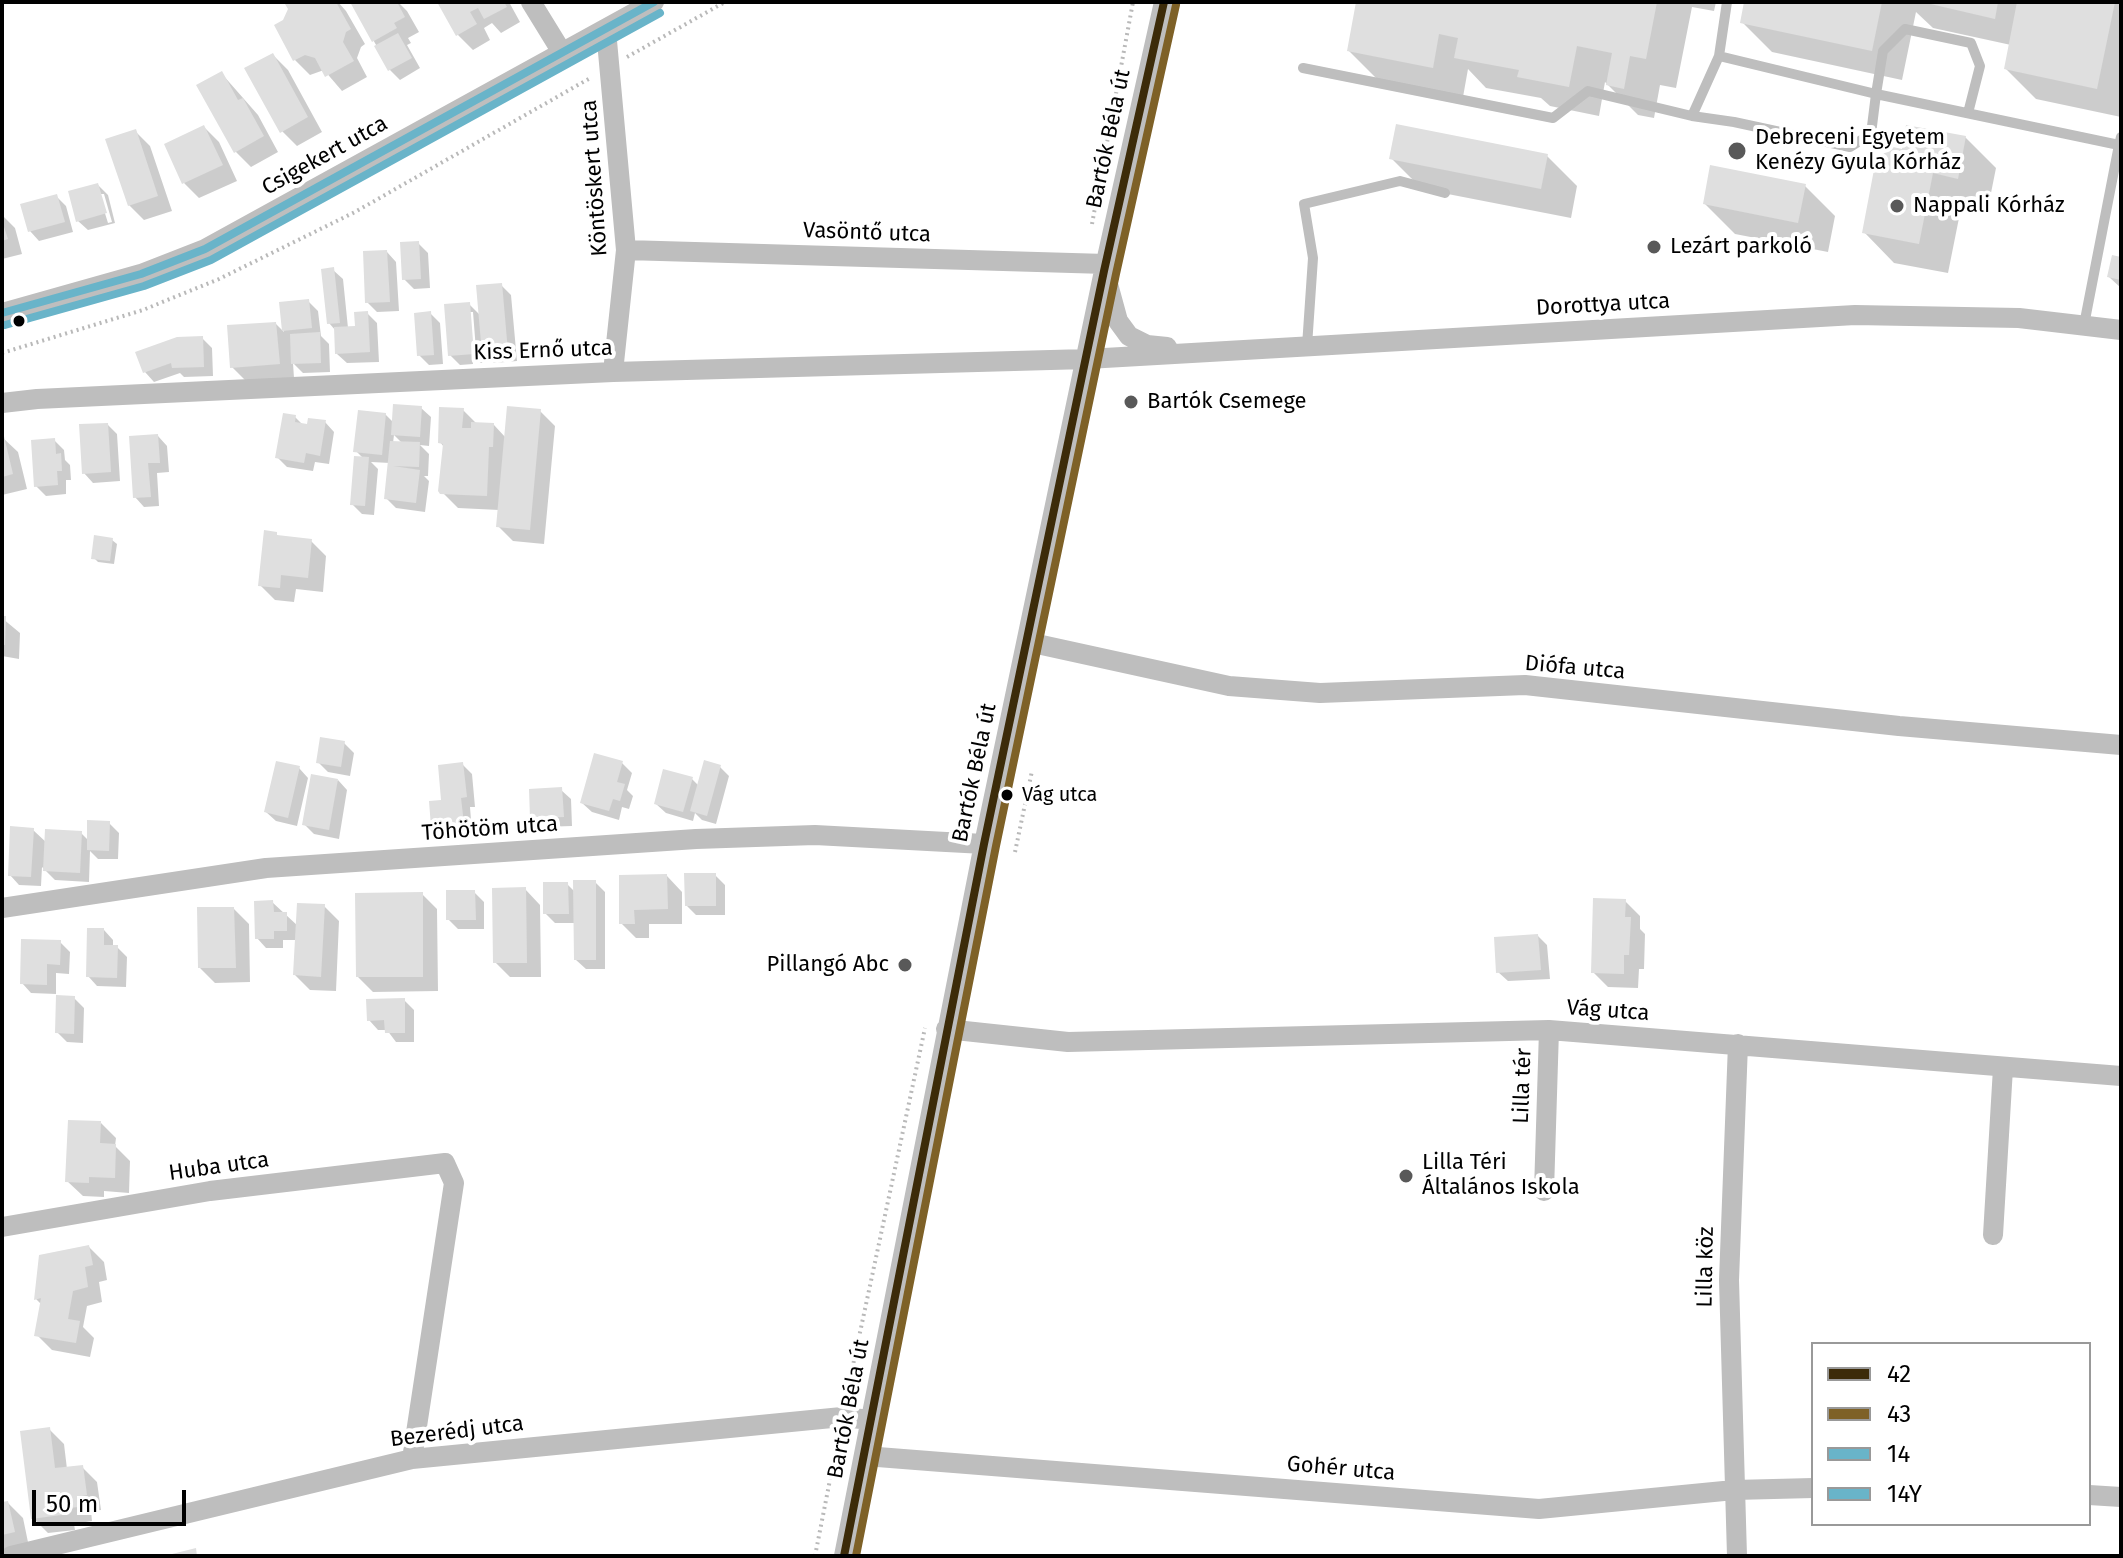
<!DOCTYPE html>
<meta charset="utf-8">
<style>
body{margin:0}
#map{position:relative;width:2123px;height:1558px;overflow:hidden;background:#fff;font-family:"Fira Sans",sans-serif}
canvas{display:block}
.frame{position:absolute;inset:0;border:4px solid #000;pointer-events:none}
.legend{position:absolute;left:1811px;top:1342px;width:280px;height:184px;box-sizing:border-box;background:#fff;border:2px solid #999;margin:0;padding:10px 14px;list-style:none;font-size:24px;color:#000}
.legend li{display:flex;align-items:center;gap:16px;height:40px}
.legend b{width:40px;border:2px solid #999}
.scale{position:absolute;left:32px;top:1490px;width:154px;height:36px;box-sizing:border-box;border:4px solid #000;border-top:0;padding-left:10px;font-size:24px;line-height:28px;white-space:nowrap;color:#000;-webkit-text-stroke:6px #fff;paint-order:stroke}
</style>
<div id="map">
<canvas width="2123" height="1558"></canvas>
<div class="frame"></div>
<ul class="legend">
<li><b style="height:10px;background:#3c2b09"></b>42</li>
<li><b style="height:10px;background:#7e6127"></b>43</li>
<li><b style="height:10px;background:#69b4c9"></b>14</li>
<li><b style="height:10px;background:#69b4c9"></b>14Y</li>
</ul>
<div class="scale">50 m</div>
</div>
<script>
const ctx = document.querySelector('canvas').getContext('2d');
ctx.lineJoin = 'round';
function paint(path, color) {
  ctx.fillStyle = color;
  ctx.fill(path, 'evenodd');
}
function poly(rows) {
  const path = new Path2D();
  for (const r of rows) {
    path.moveTo(r[0], r[1]);
    for (let i = 2; i < r.length; i += 2) path.lineTo(r[i], r[i + 1]);
  }
  return path;
}
function trace(path, color, width, dash) {
  ctx.strokeStyle = color;
  ctx.lineWidth = width;
  ctx.lineCap = dash ? 'butt' : 'round';
  ctx.setLineDash(dash || []);
  ctx.stroke(path);
}
function write(font, color, halo, rows, align = 'center') {
  ctx.font = font + ' "Fira Sans",sans-serif';
  ctx.lineWidth = 8;
  ctx.setLineDash([]);
  ctx.textBaseline = 'middle';
  ctx.strokeStyle = halo;
  ctx.fillStyle = color;
  for (const [text, x, y, turn = 0] of rows) {
    ctx.save();
    ctx.translate(x, y);
    ctx.rotate((+turn || 0) * Math.PI / 180);
    ctx.textAlign = isNaN(turn) ? turn : align;
    if (halo) ctx.strokeText(text, 0, 0);
    ctx.fillText(text, 0, 0);
    ctx.restore();
  }
}
const shadow = poly([
 [292,2,338,2,346,11,365,44,361,47,357,58,367,77,342,91,324,70,310,75,295,60,285,21],
 [352,2,398,2,407,11,419,32,408,38,411,43,407,45,420,68,400,80,390,70],
 [440,2,509,2,520,22,501,33,492,23,484,28,490,40,473,50,458,35],
 [1358,2,1716,2,1714,11,1692,7,1676,88,1660,85,1654,118,1638,115,1605,82,1599,116,1550,106,1541,98,1486,88,1468,69,1463,97,1379,81,1349,51],
 [1746,2,2121,2,2121,117,2036,99,2006,69,2011,45,1933,28,1916,12,1902,80,1772,52,1742,22],
 [273,55,288,70,322,132,297,146,282,131],
 [222,74,258,115,278,152,251,167,236,152],
 [204,127,219,142,237,181,199,198,184,183],
 [135,131,150,146,172,211,144,220,129,205],
 [1965,137,1996,168,1988,208,1962,203,1948,273,1894,263,1864,232,1904,151],
 [1547,156,1577,186,1571,218,1422,189,1391,158],
 [98,185,108,195,115,223,88,230,78,221],
 [99,194,104,194,112,222,108,223],
 [1805,186,1835,216,1828,252,1735,234,1705,204],
 [56,196,66,206,73,232,39,241,30,231],
 [2,215,15,228,22,254,2,259],
 [418,243,428,253,430,288,414,289,404,279],
 [387,252,396,262,399,311,377,312,367,302],
 [2121,259,2121,288,2109,277],
 [333,270,343,279,348,328,357,328,367,313,377,323,379,362,347,363,337,354,336,331,329,323],
 [501,285,511,295,517,361,494,363,482,351,483,363,477,363,473,312,469,312,473,364,460,365,450,355,469,304,481,316],
 [308,301,318,311,321,336,329,344,330,372,303,373,293,363,294,378,247,382,232,367,276,324,284,332,281,304],
 [430,313,440,323,443,364,429,365,419,355],
 [202,338,212,348,213,376,184,377,180,373,154,382,145,372],
 [421,408,431,417,429,446,420,445,429,454,428,476,424,476,429,481,425,512,396,508,386,498,390,463,371,462,378,469,374,515,362,514,352,504,363,458,356,451,385,414,394,423],
 [394,435,402,443,393,443],
 [463,410,477,424,494,425,506,438,540,411,555,426,544,544,513,541,498,526,499,510,458,508,440,490,444,447,440,442],
 [295,417,303,425,325,422,334,432,329,464,315,462,313,471,287,467,278,458],
 [108,425,117,434,120,481,93,483,84,473],
 [158,436,167,446,169,472,157,473,159,506,144,507,135,497],
 [2,437,18,452,27,489,2,495],
 [54,440,64,450,65,460,70,465,71,480,66,480,66,494,46,496,36,486],
 [276,534,280,538,311,541,326,556,323,592,296,589,294,602,275,600,260,585],
 [112,540,117,544,114,564,98,562,94,558],
 [2,546,4,548,3,578,2,578],
 [2,618,20,633,19,659,2,656],
 [344,743,354,753,350,776,328,772,318,762],
 [622,763,632,773,627,790,633,796,629,809,622,807,619,820,592,812,582,803],
 [462,764,472,774,475,807,470,807,472,833,443,836,433,826],
 [720,767,729,776,716,824,702,820,695,813,693,821,666,813,656,804,692,779,699,786],
 [299,768,308,778,297,826,276,821,266,812],
 [338,780,347,790,339,839,314,834,304,824],
 [561,790,571,799,572,826,542,827,532,818],
 [109,823,119,833,118,859,98,859,90,851,89,882,55,880,42,867,41,886,19,885,10,875,33,830,47,843,81,833,89,841],
 [715,875,725,885,725,915,696,915,687,906],
 [667,876,682,892,682,924,649,924,649,938,636,938,621,923],
 [595,882,605,892,605,969,586,969,576,960,576,923,555,923,545,913,567,884,575,892],
 [525,889,540,905,541,977,510,977,495,962],
 [474,892,484,902,484,929,458,929,448,919],
 [422,894,437,909,438,991,373,992,358,977],
 [1625,901,1640,916,1640,929,1645,934,1644,969,1639,969,1638,988,1608,987,1593,972],
 [272,902,298,926,324,906,339,921,336,991,310,990,295,975,297,940,283,940,283,948,266,948,257,938],
 [234,909,249,924,250,982,215,983,200,968],
 [104,930,113,940,113,947,117,947,127,957,126,987,97,986,88,976],
 [1538,936,1547,945,1550,979,1508,981,1498,972],
 [60,942,70,952,69,974,56,973,56,994,31,993,22,983],
 [74,998,84,1008,83,1043,67,1042,57,1032],
 [404,1000,414,1010,414,1042,396,1042,387,1030,378,1030,369,1020],
 [101,1123,116,1138,115,1146,130,1161,129,1193,104,1191,104,1197,83,1196,67,1181],
 [89,1247,104,1262,107,1280,99,1282,102,1302,87,1306,83,1327,94,1338,90,1357,52,1350,37,1335,42,1305,36,1299,41,1256],
 [49,1429,64,1444,67,1469,82,1467,97,1482,101,1510,91,1511,92,1521,74,1524,75,1530,48,1533,33,1518],
 [8,1503,23,1518,29,1547,2,1552,2,1504]
]);
const building = poly([
 [287,2,336,2,351,29,346,32,343,42,354,61,325,77,315,58,305,55,293,61,274,25,283,20,288,9,285,4],
 [350,2,397,2,405,17,394,23,397,28,372,42],
 [437,2,504,2,507,7,484,19,478,8,470,12,477,24,456,36],
 [1356,2,1657,2,1646,59,1630,56,1624,89,1606,85,1612,53,1577,46,1569,87,1517,77,1519,70,1454,58,1458,38,1439,34,1433,68,1347,51],
 [1744,2,1882,2,1872,51,1740,23],
 [1922,2,1998,2,1995,19],
 [2017,2,2115,2,2097,89,2004,69],
 [398,33,412,58,388,71,374,46],
 [273,53,308,117,280,133,244,68],
 [222,71,238,100,243,98,264,136,234,153,196,85],
 [1396,124,1548,154,1541,189,1389,159],
 [204,125,223,165,182,184,164,144],
 [1906,125,1966,136,1958,179,1933,173,1919,244,1862,233,1876,159,1893,147,1902,149],
 [136,129,158,196,128,206,105,139],
 [1710,165,1806,184,1798,223,1703,204],
 [98,183,107,213,76,222,68,191],
 [57,194,65,222,28,232,20,204],
 [2,221,8,239,2,241],
 [419,241,421,279,402,280,400,242],
 [387,250,390,302,365,303,363,251],
 [2112,255,2121,257,2121,280,2107,277],
 [334,267,340,323,327,324,321,269],
 [502,283,508,352,482,354,476,285],
 [309,299,312,328,282,331,279,302],
 [470,302,474,354,448,356,444,304],
 [368,311,370,352,335,354,334,327,355,326,354,312],
 [431,311,434,355,417,356,414,313],
 [276,322,280,364,230,368,227,325],
 [320,332,321,363,291,364,290,334],
 [203,336,204,367,172,368,171,363,143,373,135,352,177,337],
 [393,404,422,406,420,437,391,435],
 [507,406,541,409,530,530,496,527],
 [439,407,464,408,462,428,471,428,471,422,494,423,493,447,489,447,487,496,440,494,438,491,443,444,438,443],
 [358,410,386,413,382,455,353,452],
 [283,413,296,415,295,422,307,424,308,418,326,420,320,456,306,453,304,463,275,458],
 [108,423,111,472,82,474,79,424],
 [3,432,13,474,2,477,2,433],
 [158,434,160,463,148,463,151,497,133,498,129,436],
 [55,438,56,454,61,453,62,471,57,471,58,485,34,487,31,440],
 [390,441,420,442,419,467,393,466,420,470,416,503,384,499],
 [354,456,369,457,365,506,350,505],
 [264,530,277,532,277,535,312,539,308,578,281,575,280,588,258,586],
 [94,535,113,538,110,561,91,559],
 [2,616,6,616,5,645,2,645],
 [320,737,345,741,341,767,316,763],
 [594,753,623,761,617,782,625,784,620,801,613,799,609,811,580,803],
 [704,760,721,765,707,816,690,811],
 [276,761,300,766,288,818,264,812],
 [463,762,467,797,461,798,464,824,431,827,429,801,441,800,438,765],
 [663,769,693,777,683,812,654,804],
 [311,774,338,779,329,830,302,825],
 [562,787,564,817,530,818,529,789],
 [87,820,110,821,109,851,87,850],
 [10,826,34,828,31,877,8,876],
 [45,829,82,831,80,873,43,871],
 [684,873,716,873,716,906,685,906],
 [667,874,668,909,634,910,635,924,619,924,619,875],
 [573,880,596,880,596,960,574,960],
 [543,882,568,882,569,914,543,914],
 [526,887,527,963,493,963,492,888],
 [446,890,475,890,476,920,446,920],
 [423,892,423,977,356,977,355,893],
 [1593,898,1626,899,1625,917,1631,917,1629,955,1624,955,1624,974,1591,973],
 [273,900,274,912,287,912,287,931,274,931,274,939,255,939,254,901],
 [297,903,325,904,321,977,293,975],
 [197,907,234,907,236,968,198,968],
 [87,928,104,928,104,945,118,945,117,978,86,977],
 [1538,934,1541,970,1496,973,1494,937],
 [21,939,61,940,60,965,47,964,47,985,20,984],
 [56,995,75,996,74,1034,55,1033],
 [405,998,405,1033,385,1033,384,1020,367,1021,366,999],
 [68,1120,101,1121,100,1143,116,1144,115,1178,89,1177,89,1183,65,1182],
 [89,1245,93,1265,85,1267,88,1287,73,1291,68,1319,80,1321,76,1343,34,1336,41,1298,34,1300,39,1255],
 [50,1427,55,1468,83,1465,87,1495,77,1497,78,1507,60,1509,61,1515,31,1519,20,1431],
 [8,1501,15,1532,2,1535,2,1502],
 [196,1548,197,1556,168,1556,168,1555]
]);
const path = poly([
 [627,57,725,2],
 [1092,224,1133,2],
 [2,353,143,310,219,279,355,212,592,77],
 [1015,852,1032,771],
 [846,1398,925,1028],
 [815,1556,839,1434]
]);
const service = poly([
 [1727,2,1719,56,1876,94,1883,51,1905,29,1971,43,1980,66,1968,113],
 [1303,68,1553,118,1588,91,1692,116,1734,122,1850,147,1871,134,1876,94,2119,145,2121,137],
 [1692,116,1719,56],
 [2084,325,2119,145],
 [1307,346,1313,258,1304,204,1400,181,1445,193]
]);
const minor = poly([
 [531,2,563,54],
 [606,30,626,250,613,372],
 [626,250,1106,264],
 [1106,277,1118,321,1129,336,1147,345,1167,347],
 [2,313,141,274,205,249,654,2],
 [2,403,37,399,613,372,1087,359,1855,315,2019,318,2121,330],
 [1028,642,1229,686,1320,693,1525,685,1899,726,2121,745],
 [2,908,266,868,696,839,815,835,984,844],
 [946,1029,1068,1042,1549,1030,2121,1076],
 [1544,1191,1549,1030],
 [2,1227,210,1191,445,1163,454,1183,412,1459],
 [1993,1235,2003,1068],
 [865,1456,1539,1509,1734,1490,1813,1488],
 [2089,1495,2121,1497],
 [11,1556,412,1459,842,1417,871,1420],
 [844,1556,984,844,1104,271,1164,2],
 [1737,1556,1729,1280,1738,1044]
]);
const bus1 = poly([
 [844,1556,984,844,1104,271,1164,2]
]);
const bus2 = poly([
 [856,1556,996,846,1116,274,1176,5]
]);
const bus3 = poly([
 [2,313,141,274,205,249,654,2]
]);
const bus4 = poly([
 [5,325,144,286,211,260,660,13]
]);
const markers = [
 [1737,151,10,"#595959"],
 [1897,206,8,"#595959"],
 [1654,247,8,"#595959"],
 [19,321,7,"#000"],
 [1131,402,8,"#595959"],
 [1007,795,7,"#000"],
 [905,965,8,"#595959"],
 [1406,1176,8,"#595959"]
];
const busNames = [
 ["Vág utca",1022,795]
];
const poiNames = [
 ["Debreceni Egyetem",1755,138],
 ["Kenézy Gyula Kórház",1755,163],
 ["Nappali Kórház",1913,206],
 ["Lezárt parkoló",1670,247],
 ["Bartók Csemege",1147,402],
 ["Pillangó Abc",889,965,"right"],
 ["Lilla Téri",1422,1163],
 ["Általános Iskola",1422,1188]
];
const streetNames = [
 ["Bartók Béla út",1109,139,-78],
 ["Csigekert utca",325,156,-29],
 ["Köntöskert utca",595,178,-94],
 ["Vasöntő utca",867,233,2],
 ["Dorottya utca",1603,305,-3],
 ["Kiss Ernő utca",543,351,-2],
 ["Diófa utca",1575,668,5],
 ["Bartók Béla út",975,773,-78],
 ["Töhötöm utca",490,829,-4],
 ["Vág utca",1608,1011,4],
 ["Lilla tér",1523,1086,-88],
 ["Huba utca",219,1167,-8],
 ["Lilla köz",1706,1267,-89],
 ["Bartók Béla út",849,1409,-79],
 ["Bezerédj utca",457,1432,-7],
 ["Gohér utca",1341,1469,5]
];
paint(shadow, '#0003');
paint(building, '#dfdfdf');
trace(path, '#b9b9b9', 4, [2, 4]);
trace(service, '#bebebe', 10);
trace(minor, '#bebebe', 20);
trace(bus1, '#3c2b09', 8);
trace(bus2, '#7e6127', 8);
trace(bus3, '#69b4c9', 8);
trace(bus4, '#69b4c9', 8);
for (const [x, y, r, color] of markers) {
  const dot = new Path2D();
  dot.arc(x, y, r, 0, 2 * Math.PI);
  ctx.fillStyle = color;
  ctx.fill(dot);
  trace(dot, '#fff', 3);
}
write('20px', '#000', '#fff', busNames, 'left');
write('22px', '#000', '#fff', poiNames, 'left');
write('22px', '#000', '#fff', streetNames);
</script>
